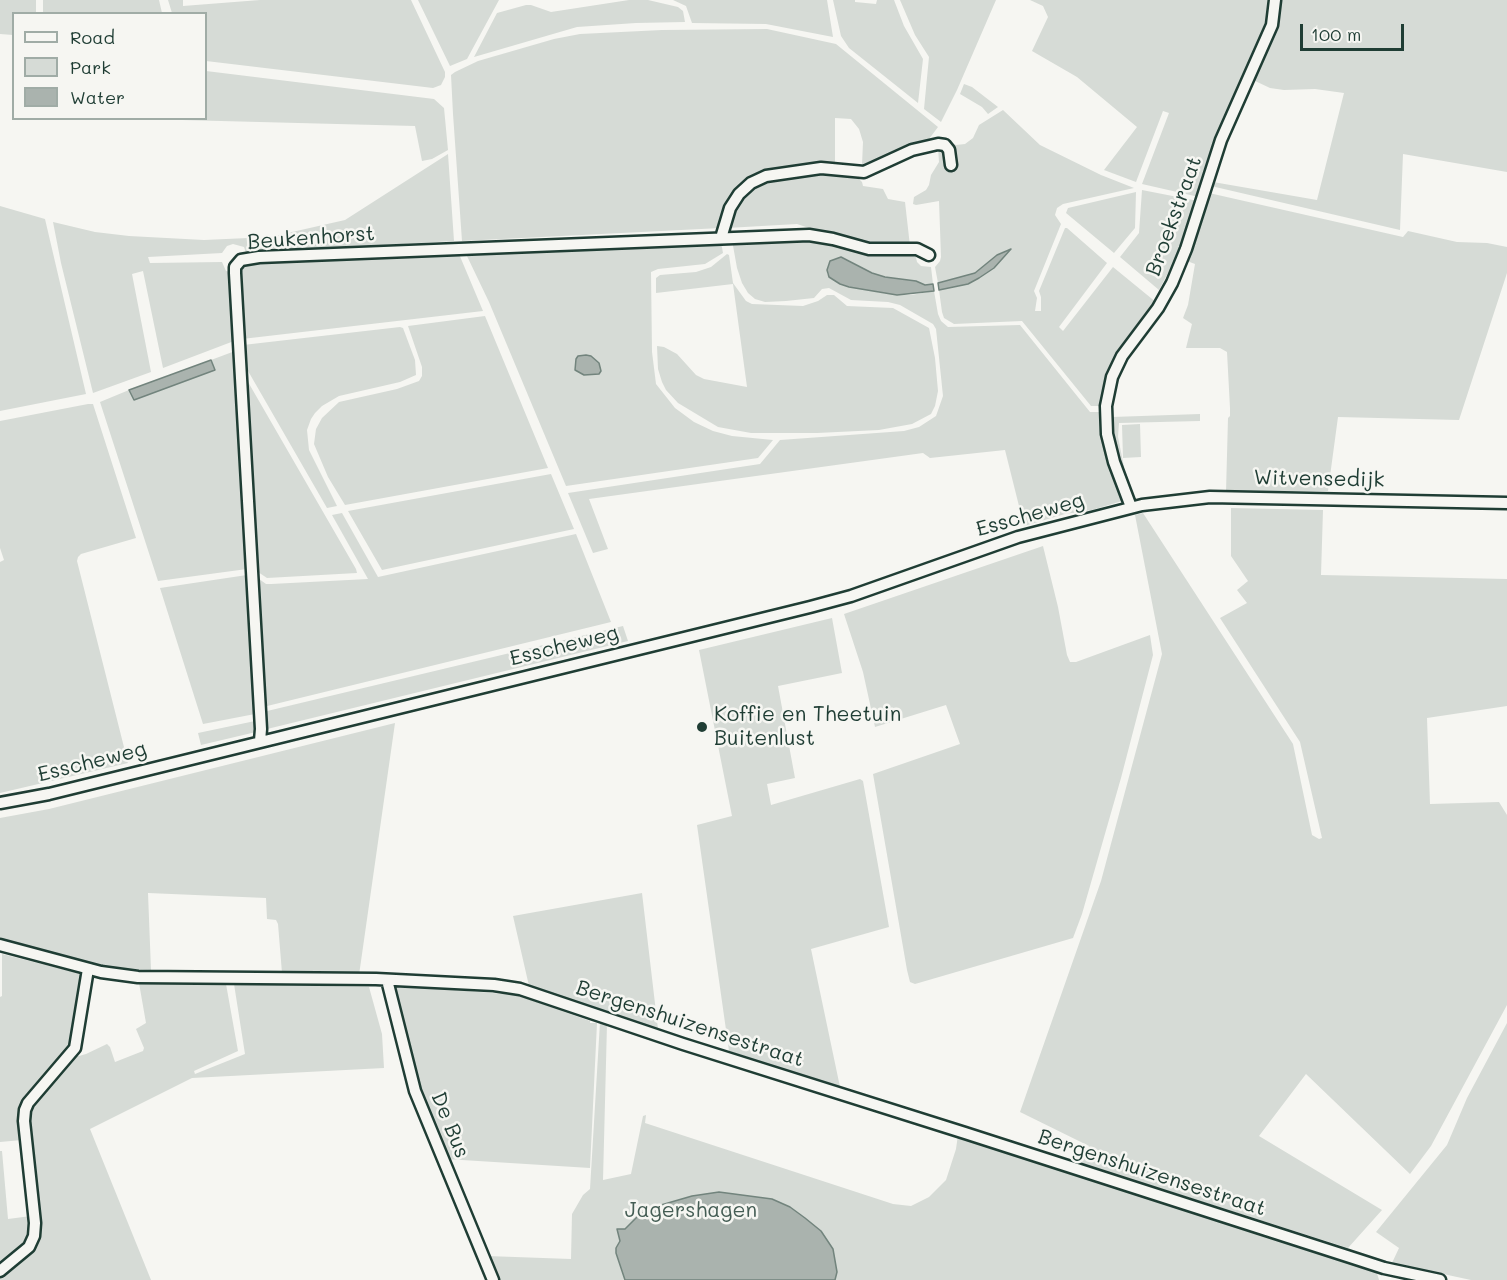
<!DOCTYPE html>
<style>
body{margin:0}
#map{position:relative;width:1507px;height:1280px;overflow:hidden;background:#f6f6f2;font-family:Mali,sans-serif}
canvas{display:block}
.legend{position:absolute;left:12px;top:12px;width:195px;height:108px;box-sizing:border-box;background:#f6f6f2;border:2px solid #a0aca6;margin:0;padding:8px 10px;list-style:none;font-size:18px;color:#1f3d34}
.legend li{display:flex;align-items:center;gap:12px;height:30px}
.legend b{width:30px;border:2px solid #a0aca6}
.scale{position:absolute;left:1300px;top:24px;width:104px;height:27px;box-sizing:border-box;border:3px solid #1f3d34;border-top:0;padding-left:8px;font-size:18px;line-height:21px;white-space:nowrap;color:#1f3d34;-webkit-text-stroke:4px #f6f6f2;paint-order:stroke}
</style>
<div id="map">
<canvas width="1507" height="1280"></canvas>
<ul class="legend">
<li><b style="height:8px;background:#f6f6f2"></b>Road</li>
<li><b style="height:16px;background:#d6dbd6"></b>Park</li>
<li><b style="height:16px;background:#aab3ae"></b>Water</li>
</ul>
<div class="scale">100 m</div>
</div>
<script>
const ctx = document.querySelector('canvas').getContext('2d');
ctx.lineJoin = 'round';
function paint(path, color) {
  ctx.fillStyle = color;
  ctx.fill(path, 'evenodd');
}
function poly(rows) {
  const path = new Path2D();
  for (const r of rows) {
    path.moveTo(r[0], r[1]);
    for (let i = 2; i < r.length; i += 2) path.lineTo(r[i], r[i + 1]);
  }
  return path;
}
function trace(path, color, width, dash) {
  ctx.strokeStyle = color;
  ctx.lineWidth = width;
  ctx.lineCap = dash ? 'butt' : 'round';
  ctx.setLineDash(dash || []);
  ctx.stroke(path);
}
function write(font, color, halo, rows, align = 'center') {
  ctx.font = font + ' Mali,sans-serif';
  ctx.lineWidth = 5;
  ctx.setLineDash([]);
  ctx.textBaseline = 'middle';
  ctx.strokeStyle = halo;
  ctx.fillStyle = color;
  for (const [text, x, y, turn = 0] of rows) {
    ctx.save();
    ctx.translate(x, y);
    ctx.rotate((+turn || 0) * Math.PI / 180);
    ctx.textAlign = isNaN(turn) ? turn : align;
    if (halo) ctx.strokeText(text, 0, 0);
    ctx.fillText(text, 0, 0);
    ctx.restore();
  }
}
const green = poly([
 [0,0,36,0,36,13,14,14,13,35,0,34],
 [43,0,159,0,162,13,43,13],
 [168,0,183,0,183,6,260,0,411,0,445,72,445,77,441,85,433,88,206,61,206,14,172,13],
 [418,0,499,0,467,59,450,66],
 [629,0,648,0,678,7,683,11,685,22,636,23,577,27,474,57,497,13,526,5,531,5,551,12],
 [673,0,827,0,833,37,766,24,692,23,686,6],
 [833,0,855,0,855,2,876,4,877,0,894,0,904,26,923,59,918,103,849,48,841,36],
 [900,0,996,0,957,90,941,122,924,109,929,57,915,35],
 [1030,0,1271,0,1268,23,1222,126,1208,163,1199,197,1142,184,1169,113,1163,111,1136,182,1104,170,1137,127,1077,77,1032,51,1048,17,1043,6],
 [1279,0,1507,0,1507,172,1403,154,1400,230,1211,186,1213,182,1317,200,1344,93,1315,89,1284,90,1270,88,1253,80,1278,22],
 [767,29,836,44,938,127,929,139,916,147,882,157,862,165,863,142,859,129,851,119,835,118,835,167,748,183,721,228,462,241,453,114,451,75,455,72,478,61,554,39,580,34,662,30],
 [206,71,434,99,444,108,448,150,432,159,422,161,415,126,143,119,206,118],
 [964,84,972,87,998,107,988,114,982,107,960,94],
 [1003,110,1040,145,1101,175,1134,188,1063,204,1057,208,1055,215,1061,224,1034,291,1037,298,1035,311,1041,311,1041,297,1039,291,1065,228,1067,228,1107,263,1059,327,1063,331,1113,267,1157,303,1141,326,1104,406,1091,406,1022,321,954,324,944,318,942,312,939,290,968,284,989,271,1009,249,997,255,975,273,938,283,935,267,940,261,941,257,939,201,916,205,913,204,914,197,926,190,929,185,931,175,939,162,938,147,947,141,956,145,965,144,973,138,979,125],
 [448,154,454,241,246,253,244,247,233,244,227,246,222,253,148,257,150,263,222,262,226,271,231,272,234,341,163,368,143,271,132,274,151,372,93,393,61,263,53,222,95,232,129,236,204,240,270,237,345,220],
 [815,173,854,174,862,182,863,186,883,189,888,199,905,202,910,246,860,245,797,224,727,228,736,205,748,190,775,178],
 [1142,190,1198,201,1184,242,1159,290,1120,257,1139,233],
 [1136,192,1135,228,1114,253,1066,213,1068,208],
 [1209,193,1403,237,1408,231,1457,242,1487,243,1507,247,1507,273,1459,420,1338,417,1328,491,1226,492,1228,418,1230,416,1230,408,1227,352,1220,348,1186,348,1192,324,1183,318,1188,305,1195,264,1187,261,1204,213],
 [0,206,45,219,86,394,0,411],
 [800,237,867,253,915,253,917,262,921,266,931,267,933,284,925,285,916,281,885,277,872,273,846,259,828,264,827,274,840,284,882,293,911,295,934,291,938,314,941,321,948,327,1020,325,1090,412,1104,412,1104,447,1122,501,1092,510,1065,514,1024,526,1005,450,930,458,923,453,589,499,608,549,593,553,568,493,760,464,780,440,904,431,919,427,936,416,943,396,938,348,936,329,933,324,900,305,888,302,851,300,829,288,822,289,814,298,786,301,765,302,755,299,748,293,742,283,737,268,732,240],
 [721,242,723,253,705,264,658,269,651,272,652,352,656,384,675,408,694,422,713,431,732,436,773,440,758,458,566,486,489,302,466,254],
 [454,253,459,254,483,311,242,339,240,273,247,264],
 [727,254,729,255,733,283,746,301,752,304,803,306,818,301,827,295,834,295,847,306,893,308,929,328,935,358,938,391,935,406,931,414,912,424,879,430,817,433,751,433,718,427,678,403,666,390,662,382,658,369,657,346,664,347,677,354,696,375,704,379,747,387,733,284,656,293,656,278,660,275,696,272,711,267],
 [485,316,548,468,345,505,328,477,314,444,316,429,322,418,339,402,397,389,419,381,422,376,422,367,408,326],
 [400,327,403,328,415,360,416,375,400,382,339,396,322,406,315,413,311,419,307,430,309,450,337,506,327,508,244,364,243,345],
 [235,351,247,569,158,581,100,402,129,390,135,399,215,370,211,360],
 [244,375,356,569,357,573,267,578,255,570],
 [88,404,93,404,136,538,81,554,78,557,77,561,128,763,0,793,0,562,4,560,0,548,0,421],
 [1200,414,1200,421,1119,423,1118,437,1124,467,1120,468,1112,431,1112,417],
 [1140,424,1141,457,1123,458,1122,425],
 [551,474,574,529,382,570,348,511],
 [1231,508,1323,510,1321,575,1507,579,1507,706,1427,718,1430,804,1499,802,1507,815,1507,1005,1431,1146,1410,1174,1306,1074,1259,1136,1382,1210,1348,1248,1080,1163,1089,1146,1020,1112,1101,881,1162,654,1135,515,1143,513,1293,744,1312,835,1319,839,1322,838,1300,742,1220,618,1247,603,1237,590,1248,581,1231,556],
 [342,513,378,577,576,534,611,622,263,707,255,576,266,584,271,584,368,579,332,515],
 [1043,546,1058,607,1067,655,1070,662,1076,662,1150,635,1153,655,1121,778,1082,914,1073,938,915,984,910,982,907,970,873,774,960,744,946,705,875,727,863,672,844,614],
 [247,575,255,714,203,724,160,588],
 [832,618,842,673,778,686,795,778,767,784,771,805,860,779,863,781,889,927,811,949,840,1087,729,1051,697,825,732,816,699,650],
 [623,626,628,641,263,730,263,712],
 [255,721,256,732,201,745,198,733],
 [395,723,359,975,282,973,278,924,276,920,267,919,266,898,148,893,151,970,118,969,0,940,0,818,49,809],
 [642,893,658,1029,529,986,513,916],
 [2,954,82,974,72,1046,23,1107,22,1140,0,1142,0,997,2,996],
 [139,983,226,984,238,1051,194,1071,195,1074,245,1054,234,984,369,987,382,1034,384,1068,192,1078,90,1129,151,1280,0,1280,0,1274,34,1245,26,1115,29,1107,75,1055,79,1056,86,1054,107,1044,110,1047,115,1062,143,1051,144,1048,136,1029,146,1023],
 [393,985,517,995,590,1021,590,1023,597,1023,590,1168,446,1159,419,1087],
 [600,1022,607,1024,603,1180,631,1174,643,1116,646,1115,645,1123,893,1204,911,1206,929,1197,946,1180,956,1149,958,1135,1375,1266,1379,1280,496,1280,487,1256,571,1259,572,1214,583,1195,590,1189],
 [1507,1023,1507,1280,1471,1280,1392,1263,1399,1248,1376,1232,1447,1145,1467,1098],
 [0,1151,2,1151,8,1219,31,1216,30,1238,0,1265]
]);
const water = poly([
 [1011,249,994,268,979,278,968,284,939,290,938,283,975,273,997,255,1011,249],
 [841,257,872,273,885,277,916,281,925,285,933,284,934,291,897,295,849,287,840,284,829,277,827,270,830,261,841,257],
 [586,355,591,356,599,363,601,371,599,374,584,375,575,370,576,359,578,356,586,355],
 [211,360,215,370,134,400,129,390,211,360],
 [719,1192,772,1199,790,1207,805,1218,821,1231,833,1249,837,1272,835,1280,625,1280,616,1253,616,1248,620,1241,617,1229,625,1229,639,1215,661,1205,692,1196,719,1192]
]);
const minor = poly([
 [721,238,730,208,739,194,751,183,766,176,821,168,864,172,912,150,938,144,945,145,949,150,951,165],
 [1131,507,1114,462,1107,434,1106,406,1112,377,1122,356,1158,308,1172,283,1186,249,1221,140,1272,25,1275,0],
 [260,741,261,729,235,273,235,267,241,260,259,257,809,235,833,239,869,249,917,249,929,255],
 [0,803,49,794,810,607,851,596,1018,537,1142,505,1210,497,1507,503],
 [0,945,101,972,138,977,376,979,494,985,520,989,683,1044,965,1133,1347,1256,1384,1268,1440,1280],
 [387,980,415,1091,493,1280],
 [0,1271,29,1247,34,1236,35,1223,24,1121,25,1110,28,1103,75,1048,88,969]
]);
const markers = [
 [702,727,6,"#1f3d34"]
];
const streetNames = [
 ["Broekstraat",1174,216,-70],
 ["Beukenhorst",311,238,-4],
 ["Witvensedijk",1319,479,1],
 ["Esscheweg",1030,515,-16],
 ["Esscheweg",564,646,-14],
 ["Esscheweg",92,762,-14],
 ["Bergenshuizensestraat",690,1024,18],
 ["De Bus",450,1125,68],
 ["Bergenshuizensestraat",1152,1173,18]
];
const poiNames = [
 ["Koffie en Theetuin",714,715],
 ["Buitenlust",714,739]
];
const parkNames = [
 ["Jagershagen",691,1211]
];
paint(green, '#d6dbd6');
paint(water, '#aab3ae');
trace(water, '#72847d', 1.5);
trace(minor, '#1f3d34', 15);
trace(minor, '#f6f6f2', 10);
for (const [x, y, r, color] of markers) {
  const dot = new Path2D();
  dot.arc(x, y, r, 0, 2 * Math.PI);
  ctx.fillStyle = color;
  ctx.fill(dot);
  trace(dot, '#f6f6f2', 2);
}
write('21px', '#1f3d34', '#f6f6f2', streetNames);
write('21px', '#1f3d34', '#f6f6f2', poiNames, 'left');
write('21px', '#445d54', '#f6f6f2', parkNames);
</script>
